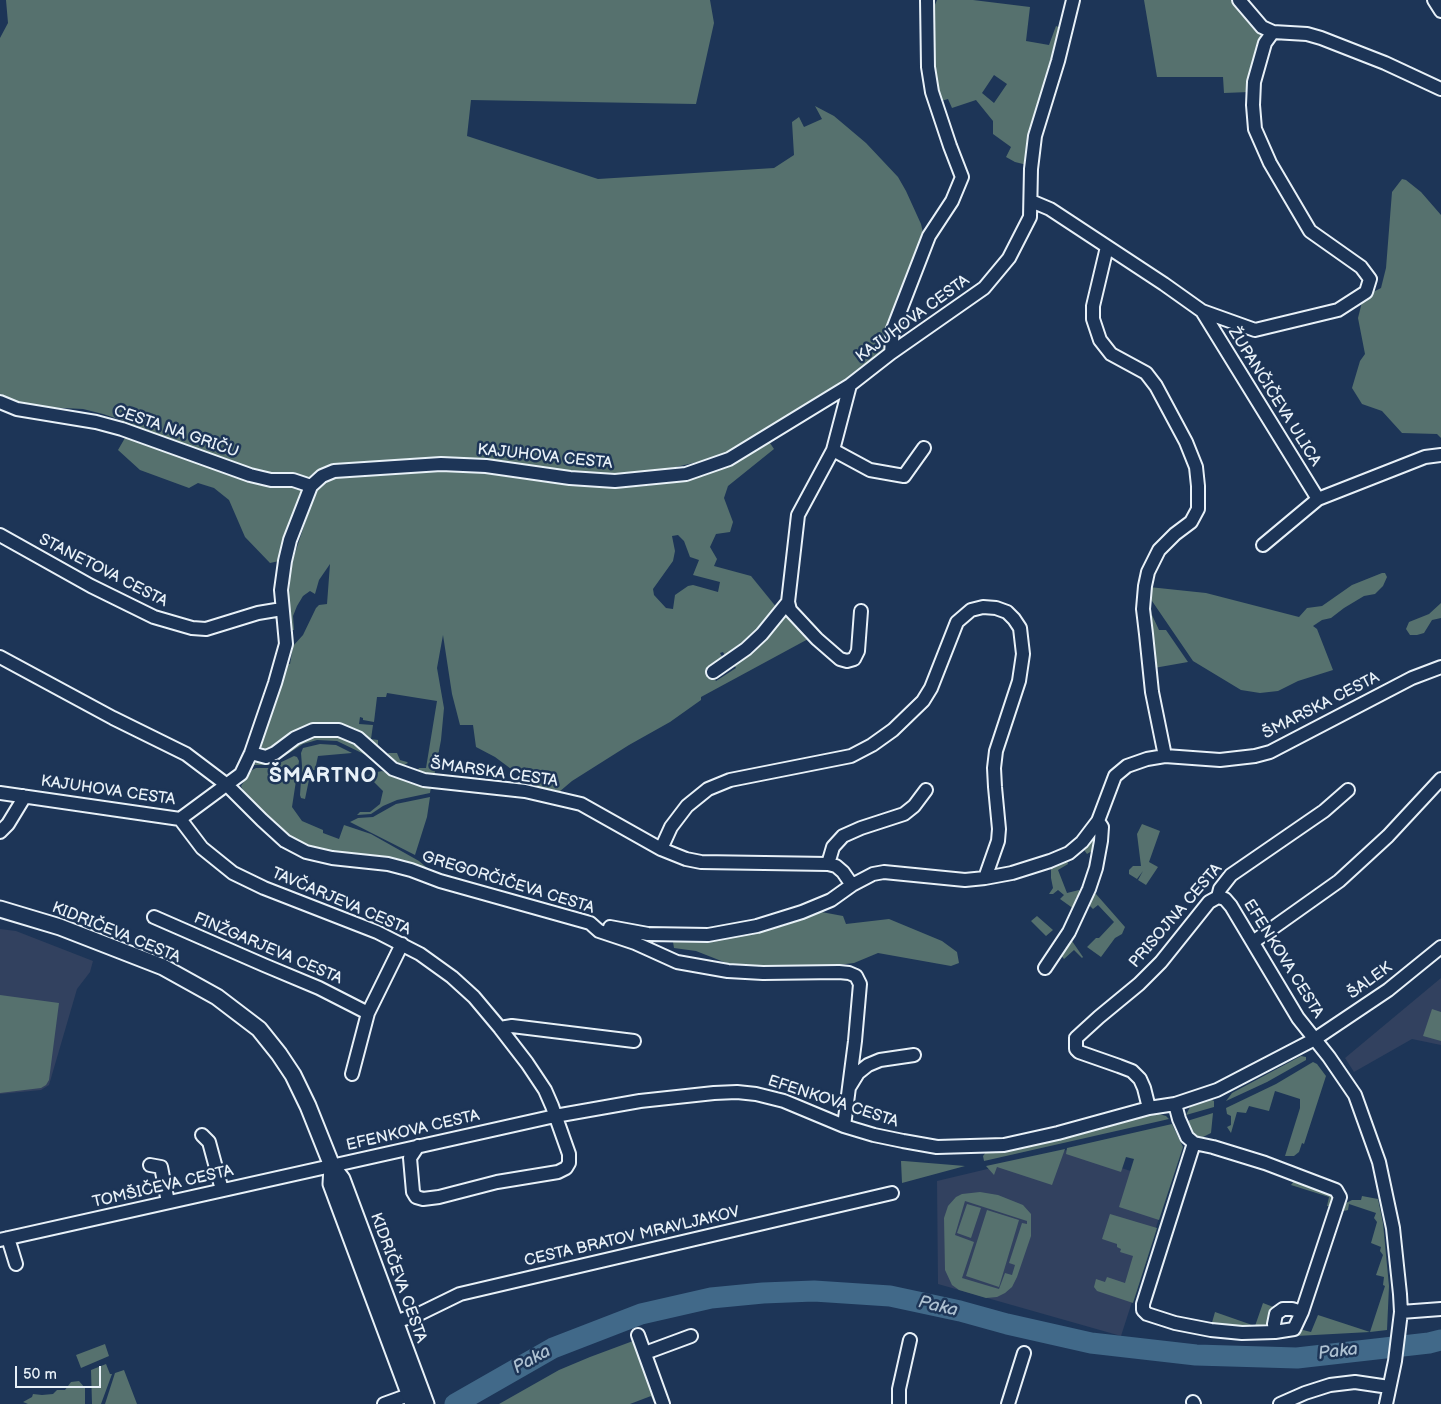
<!DOCTYPE html>
<meta charset="utf-8">
<style>
body{margin:0}
#map{position:relative;width:1441px;height:1404px;overflow:hidden;background:#1d3557;font-family:"Balsamiq Sans",sans-serif}
canvas{display:block}
.scale{position:absolute;left:15px;top:1366px;width:86px;height:22px;box-sizing:border-box;border:2px solid #e8f1f8;border-top:0;padding-left:6px;font-size:15px;line-height:18px;white-space:nowrap;color:#e8f1f8;-webkit-text-stroke:4px #1d3557;paint-order:stroke}
</style>
<div id="map">
<canvas width="1441" height="1404"></canvas>
<div class="scale">50 m</div>
</div>
<script>
const ctx = document.querySelector('canvas').getContext('2d');
ctx.lineJoin = 'round';
function paint(path, color) {
  ctx.fillStyle = color;
  ctx.fill(path, 'evenodd');
}
function poly(rows) {
  const path = new Path2D();
  for (const r of rows) {
    path.moveTo(r[0], r[1]);
    for (let i = 2; i < r.length; i += 2) path.lineTo(r[i], r[i + 1]);
  }
  return path;
}
function trace(path, color, width, dash) {
  ctx.strokeStyle = color;
  ctx.lineWidth = width;
  ctx.lineCap = dash ? 'butt' : 'round';
  ctx.setLineDash(dash || []);
  ctx.stroke(path);
}
function write(font, color, halo, rows, align = 'center') {
  ctx.font = font + ' "Balsamiq Sans",sans-serif';
  ctx.lineWidth = 5;
  ctx.setLineDash([]);
  ctx.textBaseline = 'middle';
  ctx.strokeStyle = halo;
  ctx.fillStyle = color;
  for (const [text, x, y, turn = 0] of rows) {
    ctx.save();
    ctx.translate(x, y);
    ctx.rotate((+turn || 0) * Math.PI / 180);
    ctx.textAlign = isNaN(turn) ? turn : align;
    if (halo) ctx.strokeText(text, 0, 0);
    ctx.fillText(text, 0, 0);
    ctx.restore();
  }
}
const built = poly([
 [0,929,16,931,93,961,90,972,77,989,49,1085,41,1090,0,1094],
 [1441,978,1441,1045,1412,1039,1354,1072,1345,1058],
 [1067,1150,1170,1184,1121,1336,938,1284,937,1181]
]);
const green = poly([
 [6,0,710,0,714,23,696,104,471,100,467,136,598,179,774,168,794,155,792,122,799,117,804,127,822,119,815,106,834,116,866,143,898,177,906,191,921,224,924,237,883,350,876,360,842,385,761,432,727,455,659,471,606,477,388,462,324,467,311,475,305,485,283,541,279,561,270,563,245,537,229,500,214,488,198,483,189,488,140,470,118,450,129,431,124,421,103,414,83,409,42,407,20,403,0,394,0,38,8,23],
 [937,0,973,0,1030,7,1026,41,1049,45,1056,26,1061,28,1027,165,1015,162,1006,157,1011,147,993,134,993,121,976,100,952,108,948,99,941,101,938,92,934,70,933,23,934,7],
 [994,75,1007,84,994,103,982,93],
 [1144,0,1235,0,1262,34,1257,48,1249,92,1224,93,1223,77,1157,77],
 [1402,179,1406,180,1421,192,1441,215,1441,438,1437,434,1402,433,1382,411,1362,404,1352,388,1360,361,1365,354,1358,318,1362,302,1369,294,1381,288,1386,268,1392,192],
 [768,440,774,449,728,486,724,498,733,522,730,532,716,534,710,547,717,559,714,566,751,576,777,608,772,617,727,659,723,652,720,653,724,660,709,671,716,681,736,668,732,661,784,611,810,638,701,697,701,700,670,722,629,745,572,781,559,792,538,789,495,757,476,747,473,725,460,725,452,694,443,635,437,668,444,708,441,740,434,777,418,770,419,768,426,768,437,701,387,693,386,697,377,697,374,722,363,720,363,718,360,717,359,724,373,725,371,739,378,740,378,746,376,747,341,725,267,750,261,747,260,744,288,664,290,664,293,646,303,635,316,608,319,605,327,604,330,564,319,580,315,594,310,591,303,596,297,606,293,616,294,630,291,630,289,596,290,576,293,559,316,490,325,479,336,474,442,470,509,474,540,480,602,487,646,486,687,477],
 [678,535,684,541,690,557,699,560,693,575,720,582,718,592,693,585,688,586,675,595,673,609,666,608,654,595,653,589,673,561,675,551,672,536],
 [1382,573,1385,573,1387,577,1383,586,1375,594,1364,596,1344,608,1331,618,1322,620,1313,626,1317,629,1333,670,1298,681,1278,691,1260,693,1241,690,1193,661,1152,601,1148,593,1149,587,1206,593,1299,617,1307,608,1322,606,1352,585],
 [1441,603,1441,618,1432,620,1424,633,1417,635,1410,635,1406,629,1409,622,1429,614],
 [1152,615,1159,630,1166,630,1188,662,1154,668,1148,619],
 [316,735,332,735,341,738,351,742,370,757,337,741,317,740,303,744,277,761,268,765,253,765,257,762,266,761,300,741],
 [320,744,336,745,352,753,318,756,315,770,311,770,305,799,301,798,300,795,302,766,301,753,303,748],
 [388,753,397,753,400,760,407,762,408,763,404,765,398,763,389,758],
 [294,756,297,757,299,761,292,807,302,821,323,830,323,833,339,839,344,825,371,834,419,861,439,878,332,855,290,840,242,794,244,792,241,786,252,770,256,768,269,768],
 [382,771,413,784,431,787,430,793,397,800,383,806,371,814,357,815,360,812,370,812,380,804,383,791,368,776,372,773],
 [430,797,427,817,415,855,350,822,358,818,373,817,396,804],
 [1142,824,1160,831,1149,862,1158,867,1146,885,1138,880,1143,871,1137,879,1129,874,1129,870,1133,866,1141,866,1137,834],
 [1096,833,1095,849,1087,854,1082,847],
 [1067,860,1068,864,1058,870,1067,893,1079,890,1081,894,1075,898,1081,896,1074,909,1060,899,1064,895,1058,890,1053,894,1049,894,1053,888,1051,878,1051,865],
 [1096,894,1125,927,1122,934,1115,938,1101,957,1087,947,1096,938,1099,938,1114,922,1098,905,1093,909,1087,903,1090,895],
 [816,911,843,916,846,924,889,919,942,941,957,952,959,963,951,966,878,953,854,963,812,968,729,964,696,951,674,948,673,942,678,939],
 [1037,916,1053,930,1046,936,1031,921],
 [1072,941,1083,957,1082,958,1074,950,1064,959,1060,954,1067,943,1069,944],
 [0,995,59,1003,49,1080,46,1085,41,1088,0,1093],
 [1432,1009,1441,1012,1441,1041,1423,1036],
 [1301,1056,1306,1057,1306,1060,1267,1082,1226,1101,1232,1093],
 [1313,1062,1317,1064,1326,1076,1304,1144,1302,1143,1299,1152,1294,1156,1285,1156,1300,1108,1300,1099,1275,1091,1269,1111,1249,1106,1246,1113,1237,1112,1231,1133,1227,1127,1231,1125,1231,1116,1227,1114,1226,1108,1276,1084],
 [1210,1099,1214,1101,1214,1107,1186,1115,1190,1107],
 [1158,1112,1159,1114,1166,1116,1169,1119,984,1161,983,1156,987,1151],
 [1213,1113,1211,1133,1203,1137,1195,1136,1187,1121],
 [1172,1124,1183,1147,1159,1220,1119,1207,1134,1159,1126,1157,1121,1172,1066,1154,1067,1148],
 [1065,1149,1052,1185,997,1167,994,1175,986,1166],
 [901,1161,904,1161,965,1166,902,1183],
 [1294,1181,1330,1194,1333,1199,1332,1206,1327,1206,1329,1197,1291,1185],
 [980,1192,998,1195,1023,1205,1031,1214,1031,1236,1017,1277,1012,1287,1005,1293,997,1297,986,1298,959,1290,952,1285,945,1270,944,1218,948,1206,956,1197,962,1194],
 [965,1201,1027,1221,1027,1224,1022,1223,1009,1263,1015,1265,1012,1275,1005,1273,999,1289,962,1278,974,1242,955,1235],
 [1362,1196,1378,1199,1383,1223,1389,1286,1387,1330,1370,1332,1296,1336,1299,1329,1311,1332,1318,1315,1370,1332,1385,1286,1383,1285,1384,1277,1376,1275,1383,1255,1380,1251,1381,1247,1371,1243,1377,1222,1374,1218,1376,1213,1349,1204,1348,1210,1344,1211,1342,1209,1344,1204,1352,1200,1361,1200],
 [967,1204,981,1208,971,1238,957,1233],
 [987,1210,1019,1220,999,1287,966,1276],
 [1110,1214,1157,1228,1133,1303,1097,1291,1094,1287,1096,1279,1105,1282,1107,1277,1125,1283,1133,1256,1120,1252,1121,1249,1117,1247,1117,1244,1102,1239],
 [1263,1303,1276,1308,1268,1327,1263,1330,1211,1326,1215,1312,1255,1326],
 [633,1341,656,1404,654,1403,651,1396,630,1404,499,1404,559,1370,590,1357],
 [105,1344,109,1356,81,1368,76,1355],
 [106,1364,110,1374,112,1374,101,1404,92,1404,91,1370],
 [124,1370,137,1404,105,1404,115,1373],
 [79,1381,85,1388,85,1404,28,1404,23,1402,32,1397,33,1394,42,1395,53,1394,57,1390,65,1390,71,1382]
]);
const river = poly([
 [455,1404,553,1348,641,1314,711,1298,763,1293,814,1291,890,1296,960,1311,1007,1324,1091,1343,1196,1355,1297,1358,1429,1343,1441,1340]
]);
const minor = poly([
 [1239,0,1262,27,1273,32],
 [1434,0,1441,11],
 [1031,201,1050,209,1164,284,1202,311,1255,330,1338,310,1366,292,1370,279,1361,267,1310,231,1270,163,1255,129,1253,105,1254,82,1265,43,1273,32,1307,34,1321,38,1385,63,1441,89],
 [1107,247,1093,306,1093,319,1100,340,1111,354,1146,373,1156,386,1186,442,1196,467,1198,486,1198,509,1191,522,1175,534,1159,550,1148,572,1145,586,1143,609,1146,634,1152,692,1165,756],
 [1202,311,1318,499],
 [891,353,893,329,929,236,952,201,962,177,950,146,932,92,928,67,927,0],
 [850,385,833,450,798,515,788,602,790,610,817,639,840,659,847,661,854,659,858,651,861,611],
 [0,402,17,409,96,422,122,429,250,475,271,480,293,480,311,486],
 [833,450,870,470,904,476,924,448],
 [0,535,91,586,154,617,192,628,206,629,258,613,282,609],
 [1263,545,1318,499,1425,457,1441,455],
 [0,657,113,718,186,754,227,785,262,820,285,841,306,852,332,858,388,864,411,870,440,881,590,923,599,931,635,943,677,962,728,971,763,973,839,972,849,973,856,976,860,984,855,1041,844,1126],
 [713,672,746,649,762,634,788,602],
 [251,753,266,757,275,753,295,738,313,730,339,730,358,738,393,769,424,780,525,791,581,804,661,849,686,859,701,862,828,864,836,866,843,872,852,885],
 [0,793,180,819,241,774,251,753,275,683,286,644,281,590,285,561,290,540,311,486,322,476,334,471,441,464,486,466,570,478,615,481,686,474,729,459,850,385,891,353,984,288,1009,258,1030,217,1031,169,1035,136,1058,61,1073,0],
 [180,819,202,848,233,873,264,888,377,932,420,954,452,977,474,997,500,1028,527,1063,545,1090,552,1106,569,1154,569,1163,566,1168,558,1172,497,1182,439,1197,423,1199,416,1197,413,1192,410,1158,418,1146],
 [0,832,8,824,22,801,23,796],
 [661,849,671,827,687,806,708,789,730,780,851,756,872,745,893,730,923,701,931,688,957,622,971,610,983,607,996,608,1007,612,1014,619,1020,628,1023,654,1019,681,996,751,994,768,995,787,999,829,998,841,985,878],
 [828,864,833,847,843,836,861,828,904,814,914,806,926,790],
 [1218,897,1225,899,1231,906,1298,1018,1329,1057,1355,1095,1379,1162,1393,1228,1400,1294,1401,1312,1395,1361,1386,1404],
 [1218,897,1220,889,1231,875,1324,811,1348,790],
 [154,917,264,965,319,988,368,1013],
 [610,927,648,934,708,935,757,926,802,912,831,900,852,885,873,874,884,872,965,880,985,878,1012,873,1050,861,1069,853,1082,842,1098,821],
 [1253,942,1339,881,1388,836,1441,779],
 [1045,968,1069,932,1089,889,1096,868,1101,841,1102,827,1098,821,1115,776,1127,766,1147,759,1165,756,1220,760,1255,756,1270,752,1412,678,1441,667],
 [500,1028,512,1026,634,1041],
 [352,1074,368,1013,402,944],
 [850,1086,858,1073,868,1065,880,1060,914,1055],
 [1175,1104,1179,1119,1187,1137,1194,1143,1213,1147,1265,1163,1336,1190,1340,1197,1302,1312,1294,1329,1275,1332,1274,1324,1276,1314,1283,1309,1292,1309,1302,1312],
 [1149,1108,1144,1088,1140,1079,1132,1071,1119,1066,1079,1052,1076,1049,1076,1038,1099,1017,1139,984,1161,962,1209,902,1218,897],
 [202,1135,209,1142,222,1190],
 [1194,1143,1143,1304,1143,1310,1147,1314,1175,1323,1211,1330,1242,1333,1275,1332],
 [150,1165,161,1167,168,1202],
 [8,1238,16,1264],
 [0,1240,555,1116,640,1101,714,1093,737,1092,756,1094,784,1101,844,1126,874,1135,903,1141,937,1147,1004,1145,1058,1133,1149,1108,1175,1104,1217,1090,1315,1039,1388,990,1441,947],
 [1401,1312,1441,1309],
 [387,1324,417,1315,460,1294,892,1193],
 [638,1335,663,1404],
 [645,1353,691,1336],
 [1193,1402,1194,1404],
 [384,1404,417,1392],
 [899,1404,899,1389,910,1340],
 [1008,1404,1024,1353],
 [1280,1404,1305,1393,1330,1385,1355,1382,1389,1387]
]);
const major = poly([
 [0,909,60,927,163,967,217,997,259,1029,279,1054,293,1075,308,1106,332,1166,342,1179,426,1404],
 [332,1166,331,1184,413,1404]
]);
const streetNames = [
 ["KAJUHOVA CESTA",913,319,-36],
 ["ŽUPANČIČEVA ULICA",1274,397,58],
 ["CESTA NA GRIČU",176,432,19],
 ["KAJUHOVA CESTA",545,457,6],
 ["STANETOVA CESTA",103,571,27],
 ["ŠMARSKA CESTA",1321,706,-27],
 ["ŠMARSKA CESTA",494,773,8],
 ["KAJUHOVA CESTA",108,791,8],
 ["GREGORČIČEVA CESTA",508,883,17],
 ["TAVČARJEVA CESTA",341,902,23],
 ["PRISOJNA CESTA",1176,916,-49],
 ["KIDRIČEVA CESTA",116,933,22],
 ["FINŽGARJEVA CESTA",268,949,23],
 ["EFENKOVA CESTA",1283,959,58],
 ["ŠALEK",1370,981,-36],
 ["EFENKOVA CESTA",833,1102,18],
 ["EFENKOVA CESTA",413,1131,-13],
 ["TOMŠIČEVA CESTA",163,1187,-13],
 ["CESTA BRATOV MRAVLJAKOV",632,1237,-13],
 ["KIDRIČEVA CESTA",398,1278,70]
];
const waterNames = [
 ["Paka",938,1307,13],
 ["Paka",1338,1352,-7],
 ["Paka",532,1360,-29]
];
const districtNames = [
 ["ŠMARTNO",323,777]
];
paint(built, '#32415f');
paint(green, '#56716e');
trace(river, '#416989', 21);
trace(minor, '#e8f1f8', 16);
trace(major, '#e8f1f8', 19);
trace(minor, '#1d3557', 12);
trace(major, '#1d3557', 15);
write('16px', '#e8f1f8', '#1d3557', streetNames);
write('italic 18px', '#aec1d1', '#1d3557', waterNames);
ctx.letterSpacing = '1px';
write('bold 21px', '#e8f1f8', '#1d3557', districtNames);
ctx.letterSpacing = '0px';
</script>
